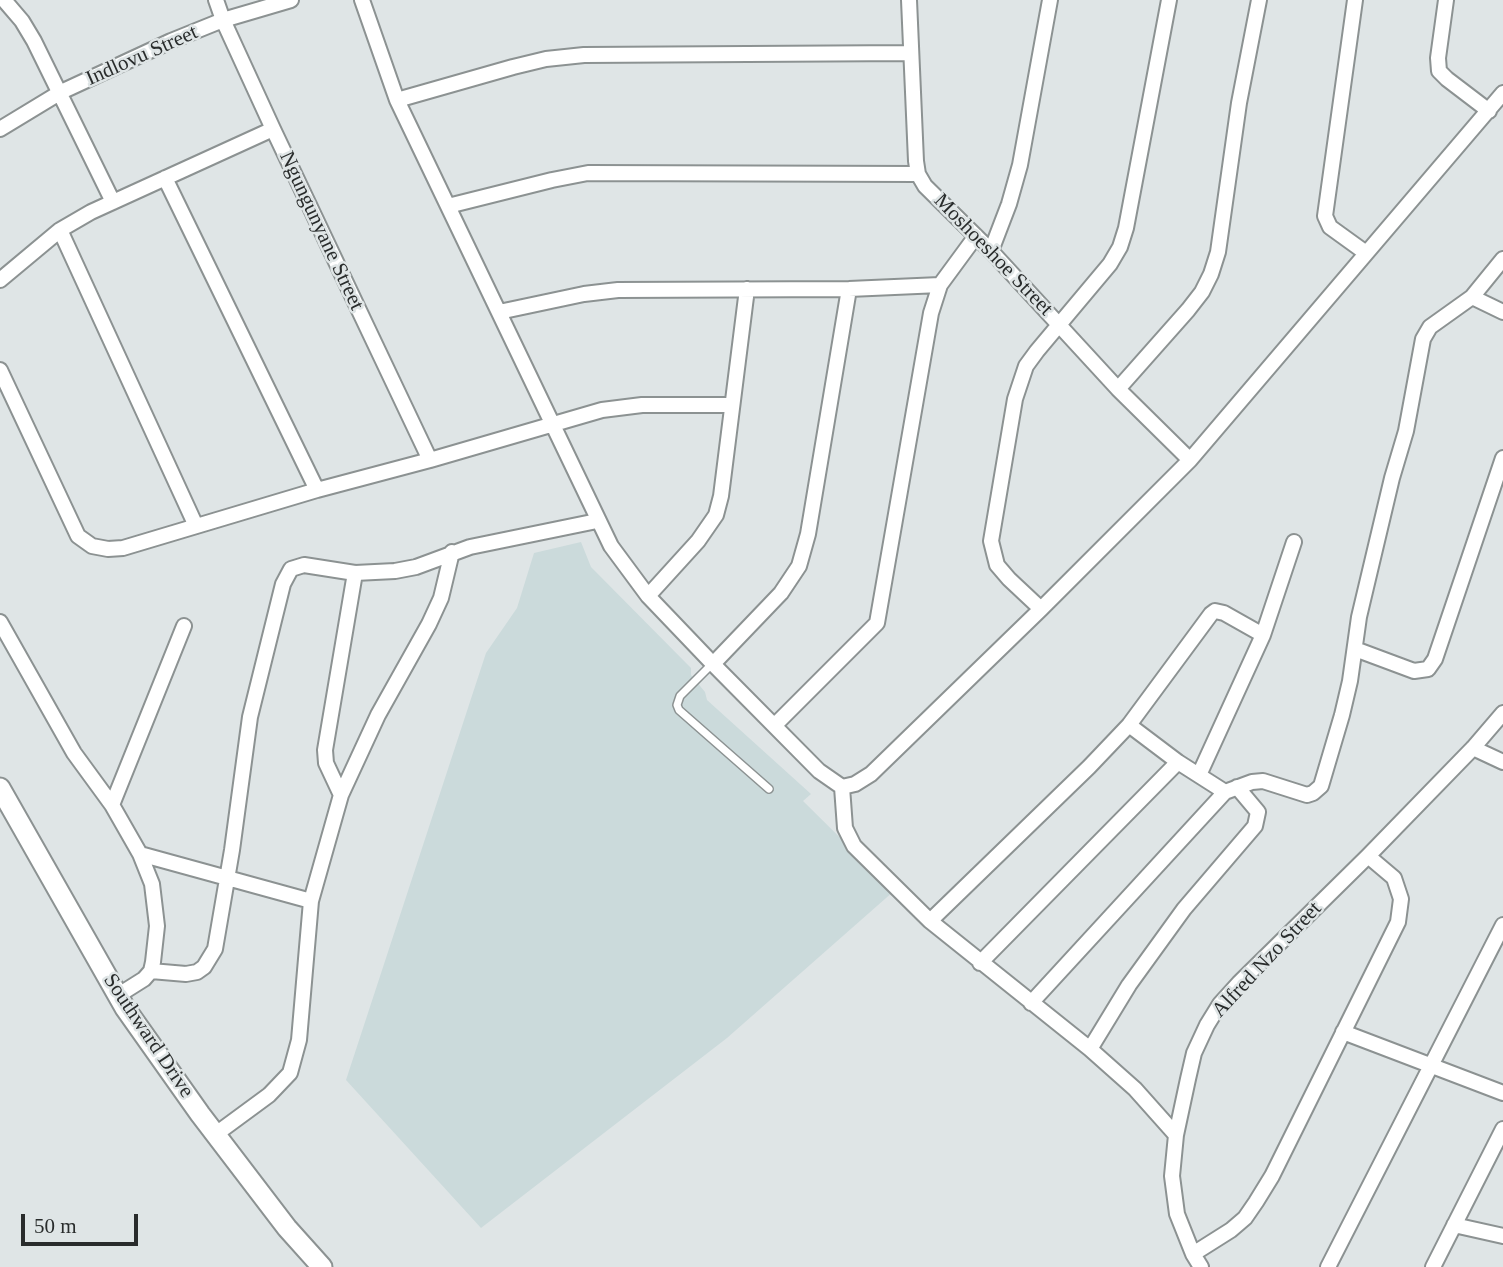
<!DOCTYPE html>
<style>
body{margin:0}
#map{position:relative;width:1503px;height:1267px;overflow:hidden;background:#dfe5e6;font-family:Georgia,serif}
canvas{display:block}
.scale{position:absolute;left:21px;top:1214px;width:117px;height:32px;box-sizing:border-box;border:4px solid #292c2c;border-top:0;padding-left:9px;font-size:21px;line-height:24px;white-space:nowrap;color:#292c2c;-webkit-text-stroke:5px #dfe5e6;paint-order:stroke}
</style>
<div id="map">
<canvas width="1503" height="1267"></canvas>
<div class="scale">50 m</div>
</div>
<script>
const ctx = document.querySelector('canvas').getContext('2d');
ctx.lineJoin = 'round';
function paint(path, color) {
  ctx.fillStyle = color;
  ctx.fill(path, 'evenodd');
}
function poly(rows) {
  const path = new Path2D();
  for (const r of rows) {
    path.moveTo(r[0], r[1]);
    for (let i = 2; i < r.length; i += 2) path.lineTo(r[i], r[i + 1]);
  }
  return path;
}
function trace(path, color, width, dash) {
  ctx.strokeStyle = color;
  ctx.lineWidth = width;
  ctx.lineCap = dash ? 'butt' : 'round';
  ctx.setLineDash(dash || []);
  ctx.stroke(path);
}
function write(font, color, halo, rows, align = 'center') {
  ctx.font = font + ' Georgia,serif';
  ctx.lineWidth = 5;
  ctx.setLineDash([]);
  ctx.textBaseline = 'middle';
  ctx.strokeStyle = halo;
  ctx.fillStyle = color;
  for (const [text, x, y, turn = 0] of rows) {
    ctx.save();
    ctx.translate(x, y);
    ctx.rotate((+turn || 0) * Math.PI / 180);
    ctx.textAlign = isNaN(turn) ? turn : align;
    if (halo) ctx.strokeText(text, 0, 0);
    ctx.fillText(text, 0, 0);
    ctx.restore();
  }
}
const built = poly([
 [581,542,591,567,691,668,691,675,705,692,707,700,811,794,803,801,894,891,727,1038,481,1228,346,1080,486,653,517,608,534,553]
]);
const service = poly([
 [712,664,680,696,677,705,679,710,769,789]
]);
const minor = poly([
 [4,0,22,21,34,41,113,202],
 [216,0,223,20,273,129,430,460],
 [362,0,397,100,611,546,648,596,713,664,819,771,842,787,855,784,871,774,1041,609,1190,460,1503,93],
 [909,0,916,161,918,174,925,186,991,251,1118,389,1190,460],
 [1355,0,1325,216,1330,227,1366,253],
 [1446,0,1438,58,1439,71,1447,79,1489,111],
 [397,100,513,67,546,59,584,55,911,53],
 [0,129,61,92,171,41,223,20,291,0],
 [165,178,317,490],
 [448,206,552,180,588,173,918,174],
 [60,230,196,526],
 [991,251,1009,204,1020,165,1050,0],
 [0,280,60,230,91,212,273,129],
 [1472,297,1503,312],
 [499,312,584,294,618,290,849,289,940,285],
 [0,370,78,536,92,546,108,549,123,548,317,490,430,460,602,410,642,405,732,405],
 [1118,389,1188,310,1202,292,1211,274,1218,252,1239,103,1259,0],
 [648,596,698,541,716,515,721,496,747,289],
 [1041,609,1009,579,997,565,991,541,1015,399,1026,366,1037,351,1110,264,1120,247,1126,228,1169,0],
 [0,622,74,753,112,805,140,854,152,884,157,926,153,962,151,971,144,979,117,996],
 [1355,649,1414,671,1428,669,1435,659,1503,458],
 [713,664,781,593,799,566,808,534,849,289],
 [775,725,877,623,931,313,940,285,976,236],
 [1129,725,1178,762,1225,792],
 [1473,748,1503,762],
 [1199,775,1263,635,1294,542],
 [842,787,845,828,854,846,930,921,1090,1049,1135,1089,1176,1135],
 [341,795,326,763,325,750,355,573],
 [112,805,184,626],
 [140,854,311,901],
 [930,921,1089,767,1129,725,1211,614,1215,611,1224,613,1263,635],
 [980,963,1178,762],
 [151,971,186,974,197,972,204,967,215,949,232,850,250,717,283,584,291,569,304,565,355,573,395,571,416,567,470,547,597,521],
 [1031,1003,1225,792,1252,782,1263,781,1307,795,1313,793,1321,786,1342,715,1350,681,1359,617,1392,478,1406,431,1423,339,1430,327,1472,297,1503,259],
 [1343,1032,1503,1093],
 [1090,1049,1129,985,1184,909,1255,826,1258,812,1237,787],
 [216,1134,269,1095,290,1073,299,1040,311,901,341,795,378,715,429,624,441,598,452,552],
 [1454,1225,1503,1236],
 [1193,1254,1231,1230,1245,1218,1256,1202,1272,1176,1398,922,1401,899,1394,878,1368,856],
 [1201,1267,1193,1254,1177,1214,1172,1176,1176,1135,1188,1079,1194,1053,1207,1025,1220,1004,1239,983,1368,856,1473,748,1503,713],
 [1328,1267,1503,925],
 [1433,1267,1503,1129]
]);
const secondary = poly([
 [0,788,125,1008,200,1114,287,1228,322,1267]
]);
const streetNames = [
 ["Indlovu Street",142,56,-24],
 ["Ngungunyane Street",321,231,65],
 ["Moshoeshoe Street",993,255,46],
 ["Alfred Nzo Street",1267,960,-47],
 ["Southward Drive",148,1036,56]
];
paint(built, '#cbdadb');
trace(service, '#8c9292', 10);
trace(minor, '#8c9292', 18);
trace(secondary, '#8c9292', 23);
trace(service, '#fff', 7);
trace(minor, '#fff', 14);
trace(secondary, '#fff', 19);
write('21px', '#292c2c', '#dfe5e6', streetNames);
</script>
